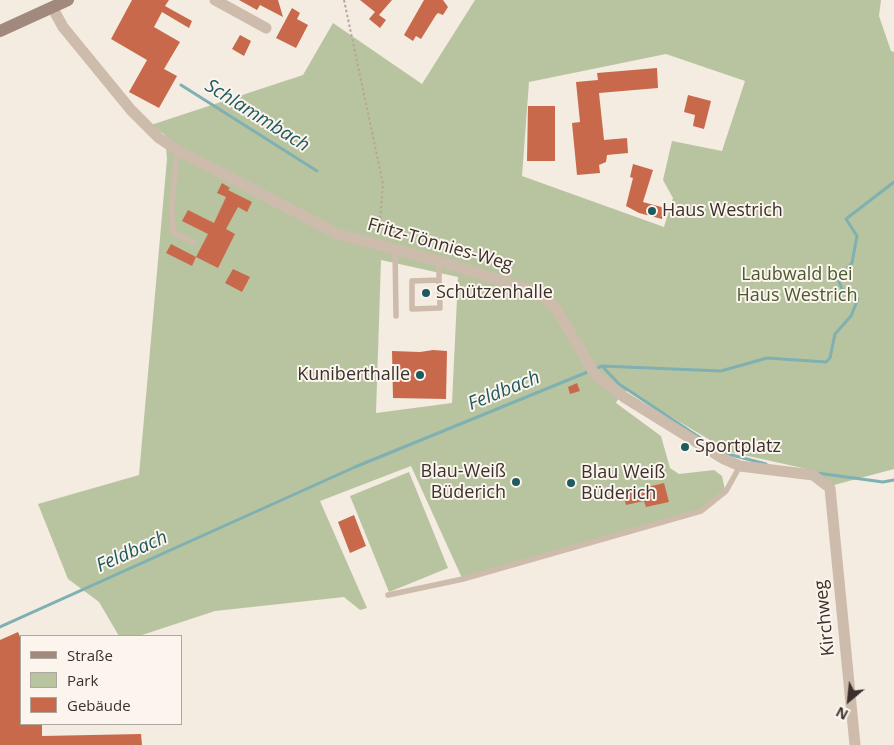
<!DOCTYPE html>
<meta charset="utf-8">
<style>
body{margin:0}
#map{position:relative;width:894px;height:745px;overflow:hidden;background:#f4ebe1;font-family:"Open Sans",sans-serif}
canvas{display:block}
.legend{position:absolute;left:20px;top:635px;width:162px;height:90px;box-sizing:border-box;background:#fbf5ee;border:1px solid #aea6a0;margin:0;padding:6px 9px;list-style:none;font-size:15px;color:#3b302b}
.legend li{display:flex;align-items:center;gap:10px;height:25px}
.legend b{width:25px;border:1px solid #aea6a0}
.north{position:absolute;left:824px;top:675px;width:50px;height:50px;-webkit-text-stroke:4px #fbf5ee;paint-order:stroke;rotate:208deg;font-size:14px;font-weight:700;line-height:20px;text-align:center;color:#3b302b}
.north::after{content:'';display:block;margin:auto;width:18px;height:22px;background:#3b302b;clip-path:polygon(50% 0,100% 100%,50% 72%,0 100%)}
</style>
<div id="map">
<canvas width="894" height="745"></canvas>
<ul class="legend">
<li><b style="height:6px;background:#a18a7d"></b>Straße</li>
<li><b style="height:14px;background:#b8c4a0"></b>Park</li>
<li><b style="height:14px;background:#c8694b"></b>Gebäude</li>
</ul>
<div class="north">N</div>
</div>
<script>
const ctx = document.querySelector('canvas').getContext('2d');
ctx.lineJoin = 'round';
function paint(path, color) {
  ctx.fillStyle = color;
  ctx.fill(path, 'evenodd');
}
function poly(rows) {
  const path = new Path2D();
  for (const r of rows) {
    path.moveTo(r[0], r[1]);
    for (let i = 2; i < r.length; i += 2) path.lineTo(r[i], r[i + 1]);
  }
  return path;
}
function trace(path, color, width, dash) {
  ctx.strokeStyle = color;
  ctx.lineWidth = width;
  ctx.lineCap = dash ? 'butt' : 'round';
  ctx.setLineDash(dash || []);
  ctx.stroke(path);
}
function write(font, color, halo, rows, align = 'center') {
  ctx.font = font + ' "Open Sans",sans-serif';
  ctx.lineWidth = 4;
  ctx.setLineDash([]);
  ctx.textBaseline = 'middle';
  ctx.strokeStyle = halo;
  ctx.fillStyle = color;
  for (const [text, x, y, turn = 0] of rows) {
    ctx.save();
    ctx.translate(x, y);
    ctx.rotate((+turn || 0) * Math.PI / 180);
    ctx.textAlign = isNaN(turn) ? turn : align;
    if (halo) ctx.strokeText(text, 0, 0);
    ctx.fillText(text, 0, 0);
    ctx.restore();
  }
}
const green = poly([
 [475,0,881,0,879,16,891,51,894,52,894,469,834,485,807,469,730,452,628,391,622,392,616,403,661,436,670,468,679,474,714,470,722,476,725,490,701,509,462,578,411,466,320,501,367,608,360,610,344,597,215,611,139,636,119,636,99,602,68,579,38,504,139,475,167,159,165,135,151,125,303,75,333,23,422,84],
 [666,54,745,81,722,151,672,141,663,180,673,198,664,227,522,176,529,82],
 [381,260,458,277,452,403,376,413],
 [409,472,448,568,389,592,350,496]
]);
const stream = poly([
 [181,85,317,171],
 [602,366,619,384,708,443],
 [595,369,602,366,721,371,767,358,826,362,830,358,835,334,851,316,858,299,842,289,838,279,852,263,857,236,846,219,894,182],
 [724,453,766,464],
 [817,473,883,482,894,480],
 [0,627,355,467,590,371]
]);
const building = poly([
 [132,0,169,0,165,6,192,21,189,28,162,12,154,27,180,42,164,69,177,76,159,108,129,92,147,60,111,39],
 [239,0,278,0,283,17,260,5,257,10],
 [360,0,392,0,379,15,386,20,380,28,369,19,375,12],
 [424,0,443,0,448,7,443,15,438,13,436,15,421,39,416,36,413,41,404,35],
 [292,8,300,13,297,19,308,25,296,48,276,38],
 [240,35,251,41,244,56,232,49],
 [657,68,658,88,599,93,604,140,627,138,628,153,607,155,606,162,599,165,600,173,577,175,572,123,580,122,576,82,598,80,597,73],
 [688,95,711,101,704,129,693,126,695,115,684,112],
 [528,106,555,106,555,161,527,161],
 [633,164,653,170,643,202,665,208,662,219,639,213,626,206,633,178,630,177],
 [222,183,230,188,228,190,252,202,247,212,238,207,226,229,235,234,218,268,196,257,208,234,182,221,188,210,214,223,226,197,217,193],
 [171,244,196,257,192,266,166,253],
 [233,269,250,277,242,292,225,283],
 [433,350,447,351,446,399,393,398,392,351,420,352],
 [577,383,580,391,570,394,568,387],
 [664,483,669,502,646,507,644,501,626,505,623,493],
 [354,515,366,546,350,553,338,522],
 [18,632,21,639,21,724,42,724,42,736,141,734,142,745,0,745,0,640]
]);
const path = poly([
 [344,0,383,184,379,233]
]);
const lane = poly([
 [177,150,172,204,173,232,194,243],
 [395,248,396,316],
 [439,261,439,280,440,308,412,309,412,281,439,280],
 [388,595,463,579,701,511,726,491,740,466]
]);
const street = poly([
 [215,0,266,28],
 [52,7,63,27,131,110,159,138,177,150,338,234,439,261,533,291,547,299,557,310,594,373,624,397,724,459,740,466,813,475,830,488,855,745]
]);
const secondary = poly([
 [0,31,68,0]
]);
const markers = [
 [652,211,5,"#1f5a5e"],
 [426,293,5,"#1f5a5e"],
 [420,375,5,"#1f5a5e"],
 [685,447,5,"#1f5a5e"],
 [516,482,5,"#1f5a5e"],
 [571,483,5,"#1f5a5e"]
];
const poiNames = [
 ["Haus Westrich",662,211],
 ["Schützenhalle",436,293],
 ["Kuniberthalle",410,375,"right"],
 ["Sportplatz",695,447],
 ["Blau-Weiß",506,472,"right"],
 ["Büderich",506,493,"right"],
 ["Blau Weiß",581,473],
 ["Büderich",581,494]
];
const streetNames = [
 ["Fritz-Tönnies-Weg",440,245,16],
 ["Kirchweg",825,618,-96]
];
const parkNames = [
 ["Laubwald bei",797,275],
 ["Haus Westrich",797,296]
];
const waterNames = [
 ["Schlammbach",257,116,32],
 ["Feldbach",504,391,-22],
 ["Feldbach",132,552,-24]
];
paint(green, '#b8c4a0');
trace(stream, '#7fb0b2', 3);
paint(building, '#c8694b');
trace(path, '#b9a596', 2, [2.5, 2.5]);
trace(lane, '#cdbbac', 5.5);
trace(street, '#cdbbac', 11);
trace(secondary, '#a18a7d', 12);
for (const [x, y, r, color] of markers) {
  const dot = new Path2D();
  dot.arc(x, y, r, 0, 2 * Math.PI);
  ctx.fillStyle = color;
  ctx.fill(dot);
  trace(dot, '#fbf5ee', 2);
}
write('18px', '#3b302b', '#fbf5ee', poiNames, 'left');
write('18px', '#3b302b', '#fbf5ee', streetNames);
write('18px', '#4a5a2e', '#fbf5ee', parkNames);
write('italic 19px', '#1f5a5e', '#fbf5ee', waterNames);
</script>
